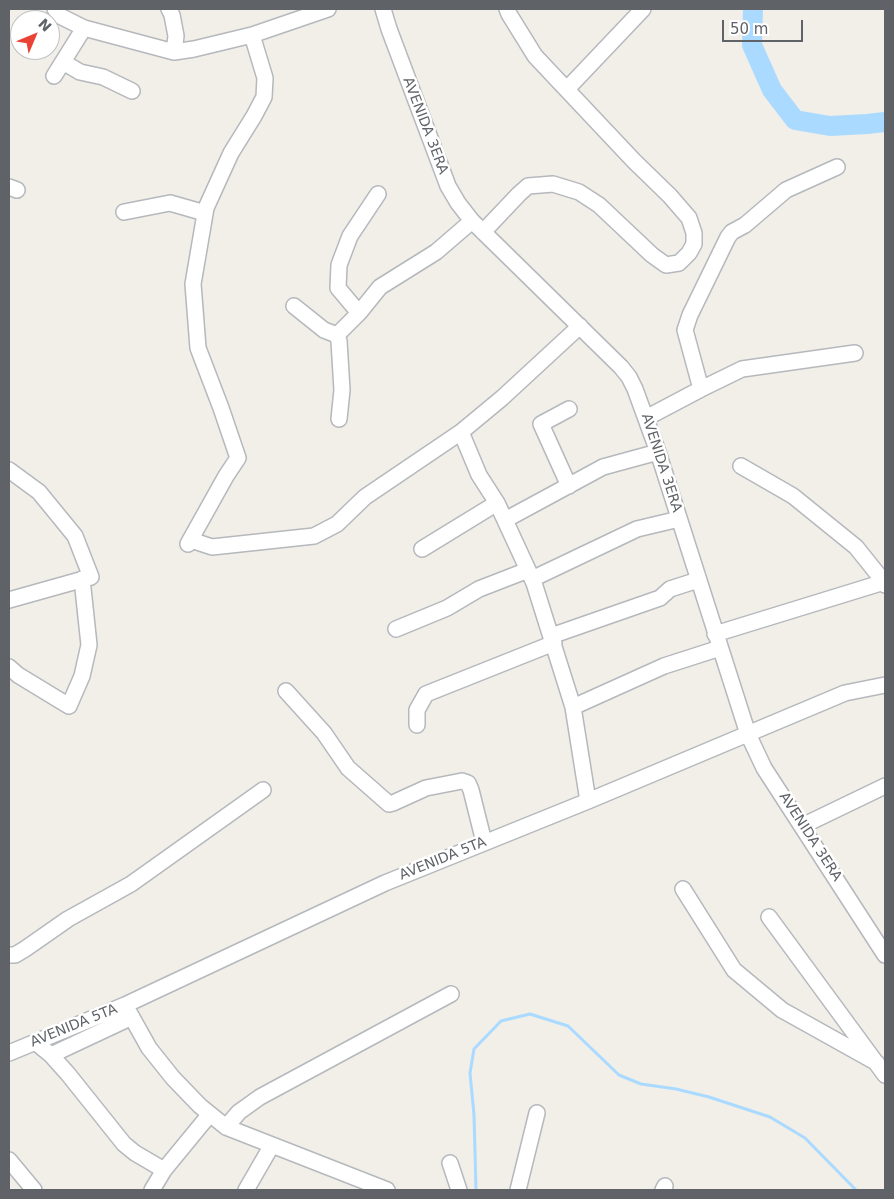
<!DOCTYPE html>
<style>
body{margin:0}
#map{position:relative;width:894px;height:1199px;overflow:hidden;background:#f1efe8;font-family:"DejaVu Sans",sans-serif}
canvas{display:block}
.frame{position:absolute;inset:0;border:10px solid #5f6368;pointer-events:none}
.north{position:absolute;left:10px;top:10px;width:50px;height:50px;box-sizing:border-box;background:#fff;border:1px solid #bfc1c3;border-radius:50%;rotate:45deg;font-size:14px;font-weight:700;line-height:20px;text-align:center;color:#5f6368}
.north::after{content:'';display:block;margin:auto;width:18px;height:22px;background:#ea4335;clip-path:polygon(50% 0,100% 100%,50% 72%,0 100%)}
.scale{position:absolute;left:722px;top:20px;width:81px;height:22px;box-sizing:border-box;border:2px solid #5f6368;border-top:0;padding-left:6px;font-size:15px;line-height:18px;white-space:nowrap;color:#5f6368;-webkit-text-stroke:4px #fff;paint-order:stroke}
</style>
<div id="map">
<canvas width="894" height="1199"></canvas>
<div class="frame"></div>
<div class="north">N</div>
<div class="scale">50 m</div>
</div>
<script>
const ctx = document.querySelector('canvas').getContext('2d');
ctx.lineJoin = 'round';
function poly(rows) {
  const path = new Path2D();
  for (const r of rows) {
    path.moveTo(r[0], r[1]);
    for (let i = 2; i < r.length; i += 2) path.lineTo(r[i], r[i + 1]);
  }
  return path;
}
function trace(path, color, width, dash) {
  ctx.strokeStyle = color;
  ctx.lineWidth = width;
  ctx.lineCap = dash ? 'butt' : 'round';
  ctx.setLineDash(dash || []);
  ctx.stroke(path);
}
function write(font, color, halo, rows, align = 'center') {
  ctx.font = font + ' "DejaVu Sans",sans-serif';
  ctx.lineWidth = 5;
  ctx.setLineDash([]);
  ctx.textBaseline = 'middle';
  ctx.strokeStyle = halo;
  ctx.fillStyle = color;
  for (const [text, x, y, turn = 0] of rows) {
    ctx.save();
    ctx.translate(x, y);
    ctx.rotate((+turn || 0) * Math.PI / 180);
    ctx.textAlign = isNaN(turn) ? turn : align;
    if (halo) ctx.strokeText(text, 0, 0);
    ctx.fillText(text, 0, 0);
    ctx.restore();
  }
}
const stream = poly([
 [476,1190,474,1115,470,1073,474,1049,501,1021,530,1014,568,1026,619,1075,641,1084,676,1089,709,1097,770,1117,805,1138,856,1190]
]);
const river = poly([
 [753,9,752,45,772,90,795,120,830,126,867,124,885,122]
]);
const minor = poly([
 [55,9,60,16,84,28,174,52,194,49,252,35,328,9],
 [169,9,172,15,176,36,174,52],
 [383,9,389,29,448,186,458,203,472,221,621,367,629,377,635,389,658,452,748,734,764,768,885,955],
 [63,62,80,72,103,77,132,91],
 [54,76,84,28],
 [567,89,643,9],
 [9,187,17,190],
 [124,212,170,203,205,213],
 [483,232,519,194,528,186,553,184,579,192,599,205,652,255,666,265,679,263,689,253,694,244,694,233,689,218,670,196,634,161,535,56,509,14,507,9],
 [294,306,324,330,337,335,339,341,342,390,339,419],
 [359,313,338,288,339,265,350,236,378,194],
 [337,335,359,313,380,287,436,252,472,221],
 [701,389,685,330,690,315,728,237,732,232,745,225,786,190,837,167],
 [646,418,701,389,742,369,855,353],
 [461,432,479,475,497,503,534,583,573,707,588,801],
 [741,466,793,496,856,547,884,582,885,585],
 [9,470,39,492,75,536,91,577,9,600],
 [569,486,541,424,569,409],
 [505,520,603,467,658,452],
 [191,540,212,547,314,536,337,524,365,497,461,432,502,398,580,326],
 [188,544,226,476,238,458,221,408,198,348,193,284,206,208,231,153,254,116,264,97,265,78,252,35],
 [422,549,497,503],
 [532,579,637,529,679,519],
 [396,629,447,608,479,589,528,570],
 [715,634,884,582],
 [551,636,660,598,670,589,698,580],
 [9,667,18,675,69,706,82,676,89,645,82,579],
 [286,691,324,733,348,768,389,804,393,803,426,788,462,781,468,783,471,790,484,842],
 [573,707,664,666,720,648],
 [417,725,417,710,426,694,554,643],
 [802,826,885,786],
 [683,889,734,970,782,1010,877,1063],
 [769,917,885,1075],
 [9,955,15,955,25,949,68,919,131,884,263,790],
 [125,1005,149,1048,173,1078,200,1106,226,1127,387,1190],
 [35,1042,51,1055,68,1074,124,1144,135,1153,164,1170],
 [9,1053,125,1005,385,883,588,801,845,693,885,685],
 [51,1055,132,1017],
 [226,1127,239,1112,260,1097,451,994],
 [9,1160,34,1190],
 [450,1163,459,1190],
 [152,1190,164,1170,210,1114],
 [246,1190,272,1145],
 [518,1190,537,1113],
 [663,1190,665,1186]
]);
const streetNames = [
 ["AVENIDA 3ERA",425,126,69],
 ["AVENIDA 3ERA",661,463,72],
 ["AVENIDA 3ERA",810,837,57],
 ["AVENIDA 5TA",443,859,-22],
 ["AVENIDA 5TA",74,1026,-22]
];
trace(stream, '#aadaff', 3);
trace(river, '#aadaff', 20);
trace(minor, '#b5b8bc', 18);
trace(minor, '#fff', 15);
write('14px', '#5f6368', '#fff', streetNames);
</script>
